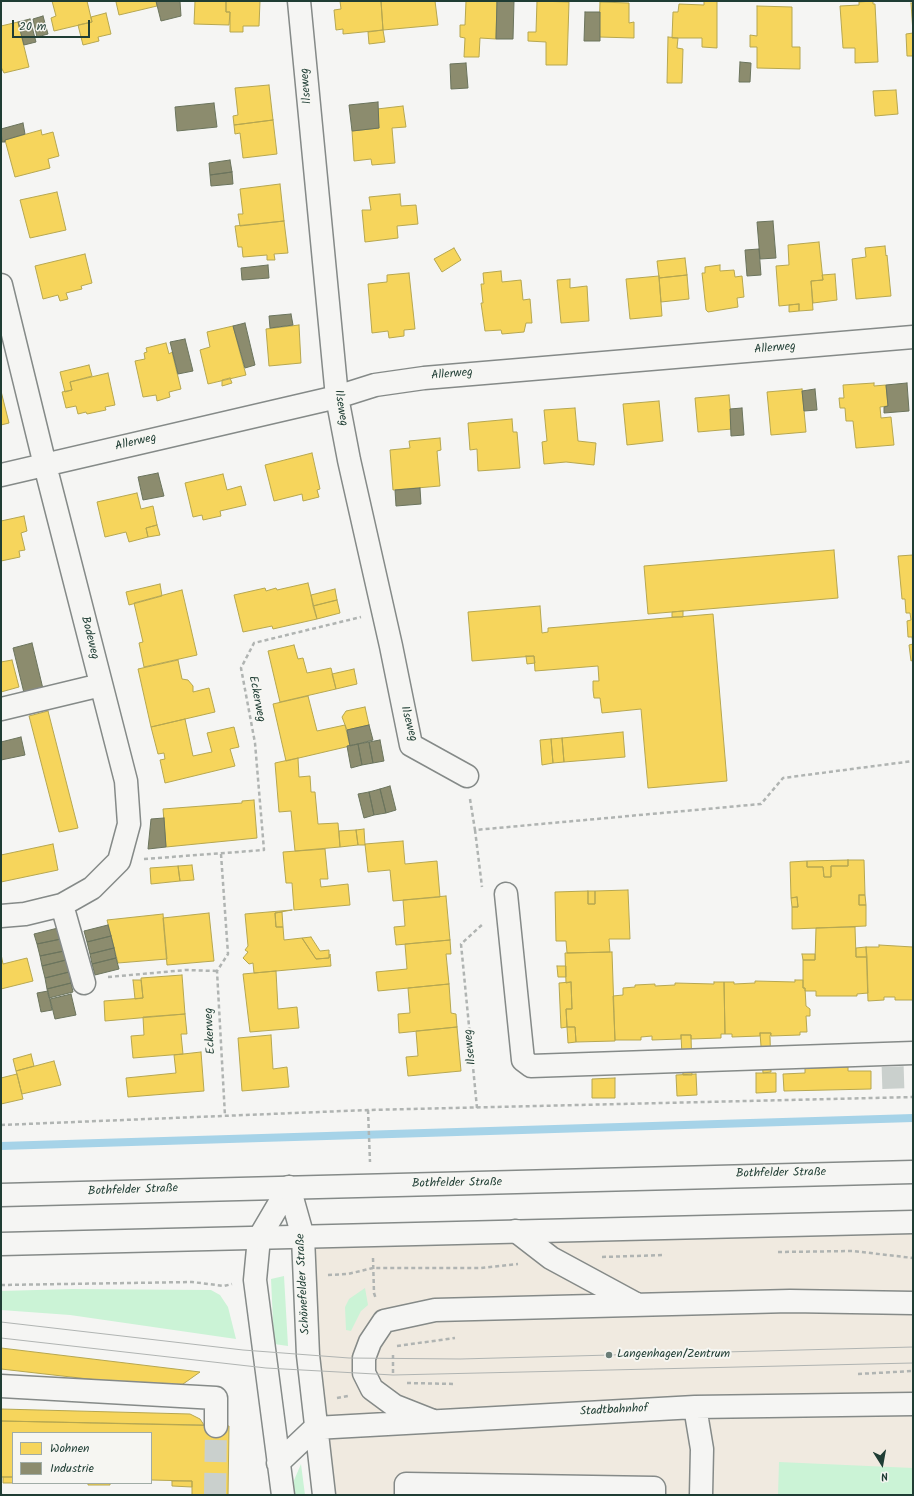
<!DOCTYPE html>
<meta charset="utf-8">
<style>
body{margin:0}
#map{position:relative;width:914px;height:1496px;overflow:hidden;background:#f5f5f3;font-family:Kalam,sans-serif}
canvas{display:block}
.frame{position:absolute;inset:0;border:2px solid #1f3d34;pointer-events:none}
.legend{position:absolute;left:12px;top:1432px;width:140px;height:52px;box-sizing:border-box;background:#f6f6f2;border:1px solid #a0aca6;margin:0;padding:5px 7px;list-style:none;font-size:12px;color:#1f3d34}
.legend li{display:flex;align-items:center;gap:8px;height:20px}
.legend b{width:20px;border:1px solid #a0aca6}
.north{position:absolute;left:862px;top:1444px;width:40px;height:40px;-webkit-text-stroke:3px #f6f6f2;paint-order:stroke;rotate:169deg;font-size:11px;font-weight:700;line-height:16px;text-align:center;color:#1f3d34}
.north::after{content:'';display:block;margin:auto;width:14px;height:18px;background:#1f3d34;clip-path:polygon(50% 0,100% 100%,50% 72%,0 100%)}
.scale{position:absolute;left:12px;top:20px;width:78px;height:18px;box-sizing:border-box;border:2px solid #1f3d34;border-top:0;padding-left:5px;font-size:12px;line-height:14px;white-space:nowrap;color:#1f3d34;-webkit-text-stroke:3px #f6f6f2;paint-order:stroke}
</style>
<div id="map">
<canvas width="914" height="1496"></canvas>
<div class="frame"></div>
<ul class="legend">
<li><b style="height:11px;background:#f6d55c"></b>Wohnen</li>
<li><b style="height:11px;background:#8c8c6e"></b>Industrie</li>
</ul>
<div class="north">N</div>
<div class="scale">20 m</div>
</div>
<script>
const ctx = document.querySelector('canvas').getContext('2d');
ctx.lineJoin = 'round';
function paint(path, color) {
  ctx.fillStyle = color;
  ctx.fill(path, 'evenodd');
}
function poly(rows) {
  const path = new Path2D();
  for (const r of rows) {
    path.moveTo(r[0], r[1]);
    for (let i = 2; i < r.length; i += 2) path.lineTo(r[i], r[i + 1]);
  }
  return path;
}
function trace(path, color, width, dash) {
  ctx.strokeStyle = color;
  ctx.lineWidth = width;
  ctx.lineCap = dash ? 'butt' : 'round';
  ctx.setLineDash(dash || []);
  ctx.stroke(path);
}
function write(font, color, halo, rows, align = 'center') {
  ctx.font = font + ' Kalam,sans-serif';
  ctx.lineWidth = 4;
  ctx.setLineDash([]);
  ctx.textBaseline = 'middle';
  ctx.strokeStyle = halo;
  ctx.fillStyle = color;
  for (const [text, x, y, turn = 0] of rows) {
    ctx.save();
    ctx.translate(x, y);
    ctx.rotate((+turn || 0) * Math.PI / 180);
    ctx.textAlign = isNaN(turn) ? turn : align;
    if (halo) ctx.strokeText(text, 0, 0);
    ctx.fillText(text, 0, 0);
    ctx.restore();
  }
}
const built = poly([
 [913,1222,913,1495,324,1495,303,1237]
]);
const green = poly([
 [284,1276,288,1346,274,1344,271,1279],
 [365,1288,368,1305,361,1311,351,1331,346,1330,345,1307,349,1299],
 [72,1289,211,1290,220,1295,228,1307,236,1339,70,1315,1,1310,1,1291],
 [779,1462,913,1468,913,1495,778,1495],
 [301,1464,305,1495,294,1495,292,1485]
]);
const homes = poly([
 [52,1,87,1,92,22,54,31,51,18,56,16,52,1],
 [119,1,156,1,157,6,119,15,116,2,119,1],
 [195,1,226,1,226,12,230,12,229,25,194,24,195,1],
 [226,1,260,1,259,26,243,26,243,32,230,32,230,12,226,12,226,1],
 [340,1,381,1,383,30,343,34,343,29,336,30,334,10,341,9,340,1],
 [381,1,435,1,438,25,383,30,381,1],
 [466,1,497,1,496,39,480,38,479,57,464,57,465,38,460,37,460,25,465,25,466,1],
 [537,1,569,2,567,65,546,65,546,42,528,41,528,32,536,32,537,1],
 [704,1,717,1,717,48,702,47,702,38,672,38,673,12,678,12,679,4,704,5,704,1],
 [873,1,873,4,875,4,878,62,855,63,855,48,843,48,840,6,859,5,859,2,873,1],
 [600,2,629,3,629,23,634,22,634,38,599,37,600,2],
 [911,3,913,3,913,56,907,56,906,34,913,33,911,3],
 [757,6,792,7,792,47,800,47,800,69,757,68,757,47,750,47,750,35,757,36,757,6],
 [106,13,111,34,98,37,99,41,83,45,78,25,92,22,91,17,106,13],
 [18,22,29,67,4,73,1,67,1,26,18,22],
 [383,30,385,42,369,44,368,32,383,30],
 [668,37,678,38,677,48,683,49,682,83,667,83,668,37],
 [269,85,273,120,234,125,233,116,238,115,235,88,269,85],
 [896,90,898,114,875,116,873,91,896,90],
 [403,106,406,127,392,128,395,163,372,165,371,159,354,161,352,131,379,128,377,109,403,106],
 [273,120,277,154,243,158,240,133,235,134,234,125,273,120],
 [41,130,42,135,53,132,59,156,48,159,50,168,15,177,5,140,41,130],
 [280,184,284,221,240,226,238,214,243,214,240,189,280,184],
 [57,192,66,230,30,238,20,200,57,192],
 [400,194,401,206,416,205,418,224,397,226,398,238,365,242,362,210,371,210,369,197,400,194],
 [284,221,288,253,274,254,275,260,267,260,267,255,243,257,242,247,238,247,235,226,284,221],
 [819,242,823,280,811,281,813,310,799,311,799,304,779,306,776,266,789,265,788,245,819,242],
 [885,246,886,256,887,255,891,296,856,299,852,259,866,257,865,248,885,246],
 [454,248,461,260,442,272,434,259,454,248],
 [85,254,92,283,81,286,82,289,66,293,68,299,60,301,58,295,43,299,35,266,85,254],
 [685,258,687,275,659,278,657,261,685,258],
 [720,265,720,271,734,270,735,277,742,276,744,297,737,298,738,307,708,312,706,310,702,273,705,273,705,267,720,265],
 [501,271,502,282,521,280,523,300,530,299,532,323,526,323,524,332,502,334,501,330,485,331,481,303,483,303,481,284,484,284,483,273,501,271],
 [409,273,415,329,404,330,404,336,389,338,388,331,372,333,368,284,387,282,387,275,409,273],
 [835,274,837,300,813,303,811,281,823,280,822,275,835,274],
 [687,275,689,299,661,302,659,278,687,275],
 [659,276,662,316,630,319,626,279,659,276],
 [570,279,570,288,587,286,589,321,561,323,557,280,570,279],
 [799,304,799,311,789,312,789,305,799,304],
 [299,325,301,363,269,366,266,329,299,325],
 [233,326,246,375,208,384,200,350,210,347,207,332,233,326],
 [166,343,169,354,172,352,181,389,169,392,170,397,157,401,156,395,143,397,135,361,145,359,144,353,147,352,146,348,166,343],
 [89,365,92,376,70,382,72,390,65,392,60,372,89,365],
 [108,373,115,405,105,407,106,410,87,414,86,412,78,414,76,406,66,408,62,392,72,390,70,382,108,373],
 [230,378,232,383,222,386,222,380,230,378],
 [874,383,874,386,886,385,888,406,880,407,881,418,891,417,894,445,856,448,853,421,846,421,845,408,840,408,839,398,844,398,843,385,874,383],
 [802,389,806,432,771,435,767,392,802,389],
 [1,391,9,423,1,425,1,391],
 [729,395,732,429,698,432,695,398,729,395],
 [659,401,663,441,627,445,623,404,659,401],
 [575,408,578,441,596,443,594,465,566,462,544,464,542,442,547,441,544,410,575,408],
 [512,419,513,432,517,432,520,468,478,471,477,449,470,450,468,423,512,419],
 [440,438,441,450,437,451,440,486,393,490,390,450,410,448,409,441,440,438],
 [312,453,320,489,317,490,319,497,303,501,302,494,274,501,265,465,312,453],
 [223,474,227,490,241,486,246,505,220,511,221,516,203,520,202,515,193,517,185,483,223,474],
 [137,493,141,509,153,506,157,525,146,528,148,537,129,542,126,532,105,537,97,502,137,493],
 [24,516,27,531,21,533,25,550,19,551,20,557,1,561,1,521,24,516],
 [157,525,160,535,148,537,146,528,157,525],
 [834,550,838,598,648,614,644,566,834,550],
 [913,555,913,660,911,661,909,645,913,644,912,637,908,637,907,621,911,620,910,613,906,613,905,599,902,599,898,556,913,555],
 [308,583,317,619,273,629,272,626,243,632,234,595,265,588,266,591,276,588,277,590,308,583],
 [160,584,162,596,129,605,126,592,160,584],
 [335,589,337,600,313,606,311,595,335,589],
 [182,590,197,655,144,667,139,643,143,642,134,603,182,590],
 [337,600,340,613,317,619,313,606,337,600],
 [540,606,542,633,548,632,548,628,713,614,727,781,648,788,641,709,602,713,600,698,594,698,593,690,593,681,599,681,598,666,535,671,534,656,472,661,468,612,540,606],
 [683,611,683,617,672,617,672,612,683,611],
 [294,645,298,659,303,658,307,673,331,668,336,689,280,702,268,651,294,645],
 [526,656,534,656,535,663,527,664,526,656],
 [12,660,19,687,1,692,1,662,12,660],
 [178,660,182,679,188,680,193,686,193,692,209,688,215,712,151,727,138,669,178,660],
 [354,669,357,684,336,689,332,674,354,669],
 [308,696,317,731,345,725,350,746,286,761,273,704,308,696],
 [365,707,369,725,347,730,342,717,346,711,365,707],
 [48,711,78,828,59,832,29,716,48,711],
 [185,719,193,756,212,752,207,733,234,727,239,747,230,749,235,766,165,783,160,760,165,759,164,753,158,754,151,727,185,719],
 [623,732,625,757,564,762,562,738,623,732],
 [562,738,564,762,553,763,551,739,562,738],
 [551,739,553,763,542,765,540,740,551,739],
 [298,758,299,777,310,776,311,792,315,792,318,824,338,823,340,847,295,851,291,811,279,812,275,763,298,758],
 [254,800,257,838,166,847,163,809,242,803,242,801,254,800],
 [364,829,365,845,358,845,356,830,364,829],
 [356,830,358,845,340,847,339,831,356,830],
 [403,841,405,864,437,861,440,897,393,901,390,870,368,872,365,844,403,841],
 [53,844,58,870,1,882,1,855,53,844],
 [325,849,328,879,320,879,321,887,348,884,350,905,294,910,292,883,286,883,283,852,325,849],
 [848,860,848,866,831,866,831,877,824,877,823,867,807,867,807,861,848,860],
 [848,860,864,860,865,895,859,895,859,905,866,905,866,926,792,929,792,907,798,907,797,897,791,898,790,862,807,861,807,867,823,867,824,877,831,877,831,866,848,866,848,860],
 [192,865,194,880,180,881,178,866,192,865],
 [178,866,180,881,151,884,150,868,178,866],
 [628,890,630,939,609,939,610,952,567,953,566,941,556,941,555,892,588,891,588,904,595,904,595,891,628,890],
 [588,891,595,891,595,904,588,904,588,891],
 [859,895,865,895,866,905,859,905,859,895],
 [446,896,450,940,396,945,394,927,405,926,403,900,446,896],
 [797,897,798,907,792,907,791,898,797,897],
 [292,910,275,913,276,927,283,927,284,940,302,938,316,959,329,958,330,954,331,966,254,973,253,963,249,964,243,958,248,952,245,950,248,946,245,914,292,910],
 [282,912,283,927,276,927,275,913,282,912],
 [209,913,214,961,167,965,163,918,209,913],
 [163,914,167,959,118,963,107,920,163,914],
 [855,927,856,957,867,957,868,993,857,994,857,996,816,996,816,991,805,991,805,988,803,988,803,960,815,960,816,928,855,927],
 [311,937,320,951,329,950,329,958,316,959,302,938,311,937],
 [450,940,451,954,446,954,449,984,378,991,376,972,407,969,405,944,450,940],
 [879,945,913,947,913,1000,895,1000,895,997,884,997,884,1000,868,1001,866,947,879,947,879,945],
 [866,947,867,957,856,957,856,948,866,947],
 [612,952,615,1041,576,1042,575,1027,567,1027,566,1009,572,1009,571,982,566,983,565,953,612,952],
 [1,954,3,964,27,958,33,981,1,989,1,954],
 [802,954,815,954,815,960,803,960,802,954],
 [557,966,566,966,566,977,558,977,557,966],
 [276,971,278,1009,297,1007,299,1028,250,1032,243,974,276,971],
 [182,975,185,1014,105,1021,104,1001,143,998,141,978,182,975],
 [133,980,141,980,143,998,135,999,133,980],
 [795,980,803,980,803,988,805,988,806,1006,810,1009,810,1016,806,1016,807,1032,800,1032,800,1035,771,1036,771,1033,760,1033,760,1036,732,1037,732,1034,725,1034,724,982,734,982,734,984,755,983,755,981,795,982,795,980],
 [571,982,572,1009,566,1009,567,1027,561,1028,559,983,571,982],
 [714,982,724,982,725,1034,721,1034,721,1038,691,1039,691,1035,681,1035,681,1039,652,1040,652,1036,641,1037,641,1040,615,1040,613,996,623,995,623,988,635,987,635,985,655,984,655,986,675,985,675,983,714,984,714,982],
 [449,984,451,1013,456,1014,457,1027,399,1033,398,1014,410,1013,408,988,449,984],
 [185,1014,187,1034,181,1034,183,1054,133,1058,131,1036,144,1035,143,1017,185,1014],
 [457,1027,461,1071,408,1076,406,1057,418,1056,416,1031,457,1027],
 [567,1027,575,1027,576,1042,568,1043,567,1027],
 [760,1033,771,1033,770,1036,771,1072,763,1073,760,1033],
 [271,1035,273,1069,287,1067,289,1087,242,1091,238,1038,271,1035],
 [681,1035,691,1035,692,1075,683,1075,681,1035],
 [201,1052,204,1091,128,1097,126,1078,176,1073,174,1055,201,1052],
 [31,1054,34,1066,16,1071,13,1059,31,1054],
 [54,1061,61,1085,22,1094,16,1071,54,1061],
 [848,1067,848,1071,871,1071,871,1089,784,1091,783,1074,805,1073,805,1068,848,1067],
 [756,1073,776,1073,776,1092,756,1093,756,1073],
 [17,1074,23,1099,1,1104,1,1078,17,1074],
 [696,1074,697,1095,677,1096,676,1075,696,1074],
 [615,1078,615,1098,592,1098,592,1079,615,1078],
 [1,1348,200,1372,176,1389,1,1369,1,1348],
 [1,1409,190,1414,200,1419,204,1425,1,1421,1,1409],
 [1,1421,229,1426,228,1495,192,1495,192,1481,151,1480,151,1433,13,1433,13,1477,1,1477,1,1421],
 [3,1477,13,1477,13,1483,26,1483,3,1483,3,1477],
 [172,1481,192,1481,192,1487,172,1486,172,1481],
 [88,1483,110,1483,110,1485,88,1485,88,1483]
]);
const industry = poly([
 [156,1,180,1,181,16,161,21,156,1],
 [497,1,514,1,513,39,496,39,497,1],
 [585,12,600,12,600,41,584,41,585,12],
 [43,16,48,34,37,37,33,19,43,16],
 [30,19,36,42,24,45,18,22,30,19],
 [740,62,751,63,750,82,739,82,740,62],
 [466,63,468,88,451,89,450,64,466,63],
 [378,102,379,128,352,131,349,105,378,102],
 [214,103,217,127,177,131,175,107,214,103],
 [23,123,25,134,5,140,5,142,2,142,1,129,23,123],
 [230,160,232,172,210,175,209,163,230,160],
 [232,172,233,184,211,186,210,175,232,172],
 [773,221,776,258,760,259,757,222,773,221],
 [759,249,761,275,747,276,745,250,759,249],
 [268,265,269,278,242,280,241,268,268,265],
 [291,314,293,325,270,328,269,316,291,314],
 [245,323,255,365,245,368,233,326,245,323],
 [185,339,193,371,178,374,170,342,185,339],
 [907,383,909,411,884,413,884,407,888,406,886,385,907,383],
 [815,389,817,410,804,411,802,391,815,389],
 [742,408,744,435,731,436,730,409,742,408],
 [158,473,164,496,143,500,138,477,158,473],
 [420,488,421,504,396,506,395,490,420,488],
 [32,643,44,693,25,697,13,648,32,643],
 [369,725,373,740,350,746,347,730,369,725],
 [21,737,25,755,1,760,1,742,21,737],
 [380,740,384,761,373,763,369,742,380,740],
 [369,742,373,763,362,765,358,744,369,742],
 [358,744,362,765,351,768,347,746,358,744],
 [390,786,396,810,386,813,380,789,390,786],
 [380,789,386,813,374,815,369,792,380,789],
 [369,792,374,815,364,818,358,794,369,792],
 [164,818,166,847,148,849,151,819,164,818],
 [108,925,111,936,87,942,84,931,108,925],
 [58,928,61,939,37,944,34,934,58,928],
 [111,936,114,948,90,954,87,942,111,936],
 [61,939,64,951,40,956,37,944,61,939],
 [114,948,116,958,92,964,90,954,114,948],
 [64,951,66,960,42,966,40,956,64,951],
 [116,958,119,969,95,975,92,964,116,958],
 [66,960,69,972,45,978,42,966,66,960],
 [69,972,71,983,47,989,45,978,69,972],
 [71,983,73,992,49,998,47,989,71,983],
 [48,991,52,1010,41,1012,37,993,48,991],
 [71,994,76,1015,55,1019,50,999,71,994]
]);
const stream = poly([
 [1,1146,913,1118]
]);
const minorTunnel = poly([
 [882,1078,913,1077],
 [215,1495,216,1426]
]);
const path = poly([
 [470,799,475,830,761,804,783,778,913,761],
 [475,830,482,887],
 [221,854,228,954,217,971,225,1116],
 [144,859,264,850,255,743,241,668,254,643,361,617],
 [108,977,186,970,217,971],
 [477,1108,461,944,484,923],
 [368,1110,370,1162],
 [1,1125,368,1110,913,1097],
 [778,1252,853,1251,913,1258],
 [602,1257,665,1255],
 [373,1258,374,1293,376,1299],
 [328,1275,348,1274,373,1268,481,1268,518,1264],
 [1,1285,192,1282,224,1286,232,1284],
 [397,1346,455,1338],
 [393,1355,393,1374],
 [858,1374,913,1371],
 [407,1383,456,1384],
 [337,1398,348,1396],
 [1,1495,3,1495]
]);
const minor = poly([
 [299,1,337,397,349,460,391,646,411,745,467,776],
 [1,285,45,465,126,781,129,824,119,861,92,888,62,905,25,914,1,916],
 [1,475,337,397,375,385,424,378,913,337],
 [1,709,101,685],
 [506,894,523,1060,531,1066,913,1053],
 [62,905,84,983],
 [289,1187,303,1237,308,1355,324,1495],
 [516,1231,551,1258,636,1304],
 [1,1386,216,1398,216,1426],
 [695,1407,702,1449,701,1495],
 [433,1421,395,1406,372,1389,364,1373,364,1358,370,1342,384,1321,435,1310,790,1301,913,1303],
 [315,1428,695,1407,913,1404],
 [278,1463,315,1428],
 [283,1495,255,1280,259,1238,289,1187],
 [406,1495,406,1484,654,1488,654,1495]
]);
const major = poly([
 [1,1195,913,1172],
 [1,1244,913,1222]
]);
const tram = poly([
 [1,1322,243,1350,349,1358,460,1359,913,1347],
 [1,1338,266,1368,393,1375,913,1363]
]);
const markers = [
 [609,1355,4,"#6a7d77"]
];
const streetNames = [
 ["Ilseweg",307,86,-95],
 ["Allerweg",775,349,-5],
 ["Allerweg",452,375,-5],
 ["Ilseweg",340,408,81],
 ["Allerweg",136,443,-13],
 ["Bodeweg",89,638,76],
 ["Eckerweg",256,699,79],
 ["Ilseweg",408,724,75],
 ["Eckerweg",211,1031,-93],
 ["Ilseweg",471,1047,-96],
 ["Bothfelder Straße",781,1174,-1],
 ["Bothfelder Straße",457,1184,-1],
 ["Bothfelder Straße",133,1191,-2],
 ["Schönefelder Straße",304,1284,-93],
 ["Stadtbahnhof",614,1411,-3]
];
const poiNames = [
 ["Langenhagen/Zentrum",617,1355]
];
paint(built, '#f0eae0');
paint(green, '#cbf3d6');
paint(homes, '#f6d55c');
trace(homes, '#b6a750', 1);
paint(industry, '#8c8c6e');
trace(industry, '#6b745d', 1);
trace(stream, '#a6d3e8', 8);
trace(minorTunnel, '#cad0cd', 22, [22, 11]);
trace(minor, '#858a88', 25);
trace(major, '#858a88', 25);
trace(path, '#b0b4b2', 2.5, [4, 3]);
trace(minor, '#f5f5f3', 22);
trace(major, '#f5f5f3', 22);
trace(tram, '#b0b4b2', 1);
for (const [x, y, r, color] of markers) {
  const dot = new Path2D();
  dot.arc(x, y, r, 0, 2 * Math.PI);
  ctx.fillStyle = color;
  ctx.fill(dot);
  trace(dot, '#f6f6f2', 1.5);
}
write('12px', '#1f3d34', '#f6f6f2', streetNames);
write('12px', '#1f3d34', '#f6f6f2', poiNames, 'left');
</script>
